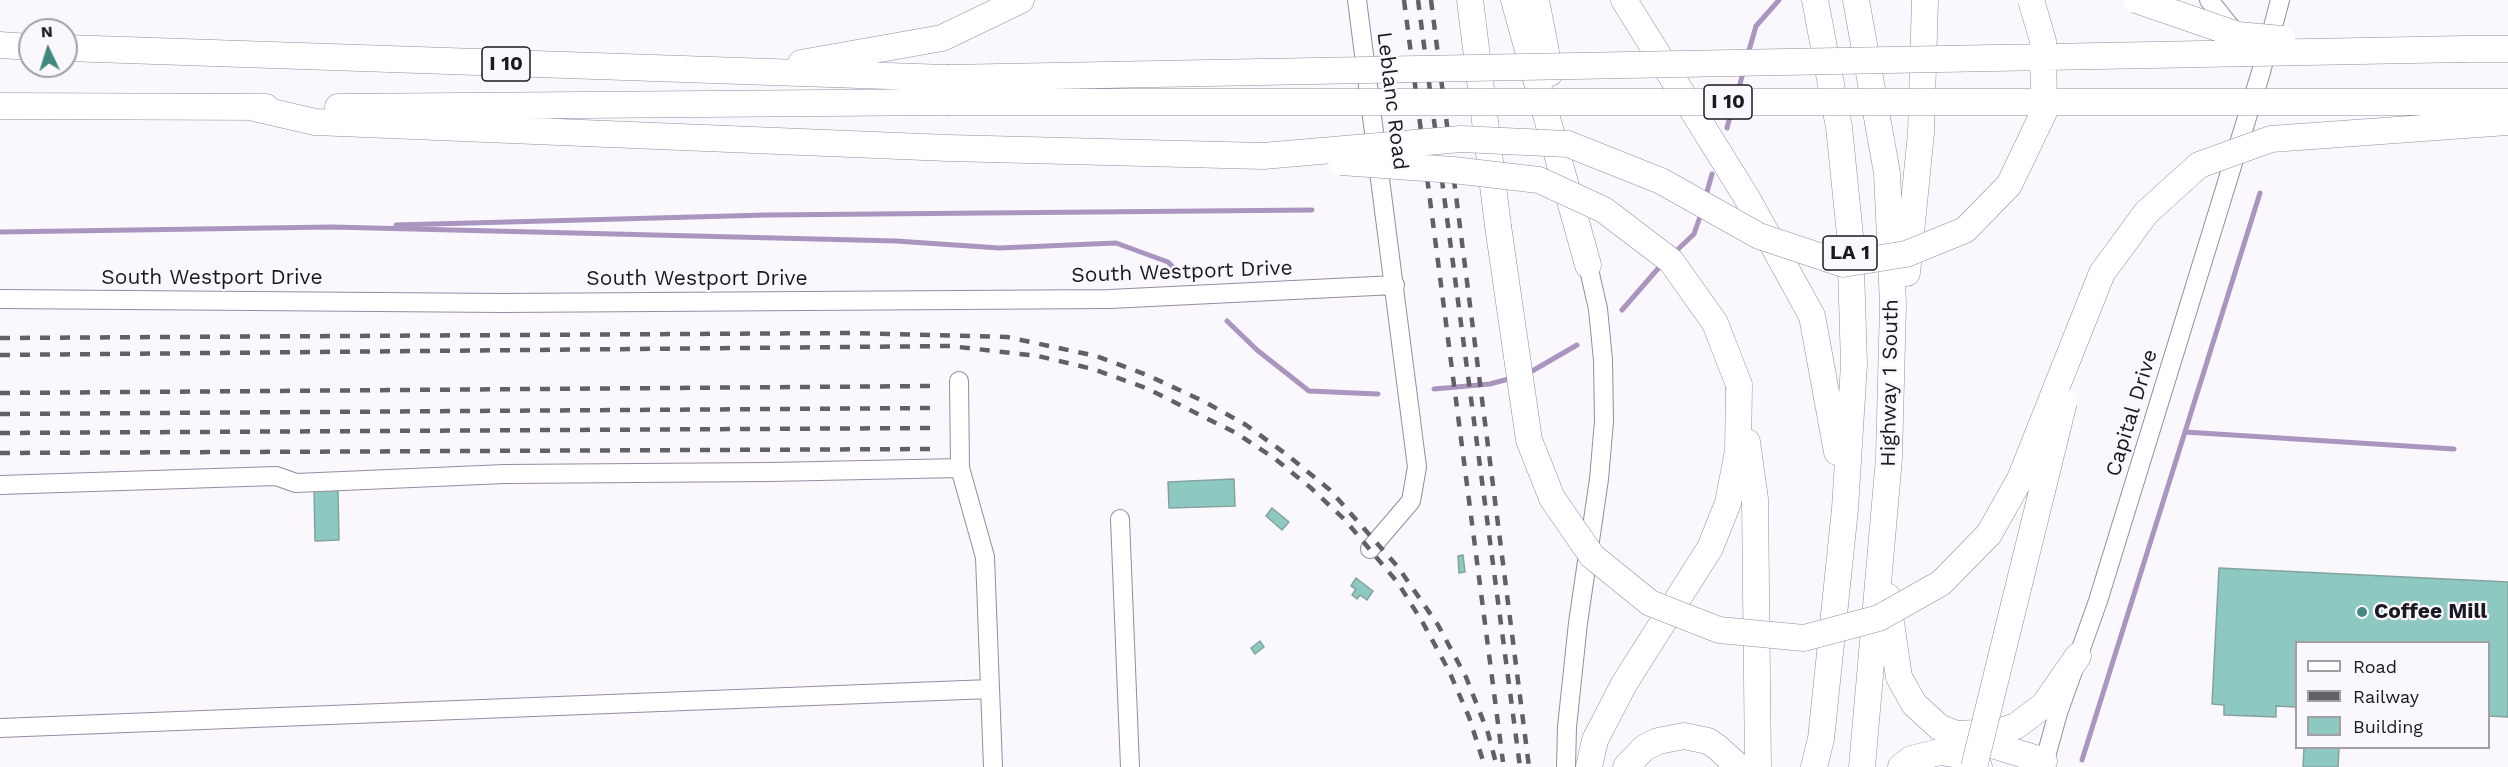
<!DOCTYPE html>
<style>
body{margin:0}
#map{position:relative;width:2508px;height:767px;overflow:hidden;background:#faf7fd;font-family:"Work Sans",sans-serif}
canvas{display:block}
.legend{position:absolute;left:2295px;top:641px;width:195px;height:108px;box-sizing:border-box;background:#faf7fd;border:2px solid #a19ea5;margin:0;padding:8px 10px;list-style:none;font-size:18px;color:#1c1821}
.legend li{display:flex;align-items:center;gap:12px;height:30px}
.legend b{width:30px;border:2px solid #a19ea5}
.north{position:absolute;left:18px;top:18px;width:60px;height:60px;box-sizing:border-box;background:#faf7fd;border:2px solid #a19ea5;border-radius:50%;rotate:356deg;font-size:16px;font-weight:700;line-height:24px;text-align:center;color:#1c1821}
.north::after{content:'';display:block;margin:auto;width:21px;height:27px;background:#42887f;clip-path:polygon(50% 0,100% 100%,50% 72%,0 100%)}
</style>
<div id="map">
<canvas width="2508" height="767"></canvas>
<ul class="legend">
<li><b style="height:8px;background:#fff"></b>Road</li>
<li><b style="height:8px;background:#635f67"></b>Railway</li>
<li><b style="height:16px;background:#8dc9c0"></b>Building</li>
</ul>
<div class="north">N</div>
</div>
<script>
const g = document.querySelector('canvas').getContext('2d');
g.lineJoin = 'round';
const toPath = rows => new Path2D(rows.map(r => 'M' + r).join(''));
function strokePath(path, color, width, dash) { g.strokeStyle = color; g.lineWidth = width; g.lineCap = dash ? 'butt' : 'round'; g.setLineDash(dash || []); g.stroke(path); }
function fill(path, color) { g.fillStyle = color; g.fill(path, 'evenodd'); }
function write(font, color, halo, rows, align = 'center') {
  g.font = font + ' "Work Sans",sans-serif'; g.lineWidth = 4.5; g.setLineDash([]); g.textBaseline = 'middle'; g.strokeStyle = halo; g.fillStyle = color; for (const [text, x, y, turn = 0] of rows) {
    g.save(); g.translate(x, y); g.rotate((+turn || 0) * Math.PI / 180); g.textAlign = isNaN(turn) ? turn : align; if (halo) g.strokeText(text, 0, 0); g.fillText(text, 0, 0); g.restore();
  }
}
const stream = toPath([
 [1748,54,1756,26,1779,0],
 [1737,95,1744,69],
 [1727,128,1732,109],
 [1705,199,1712,174],
 [396,225,767,215,1312,210],
 [0,232,332,227,896,241,999,248,1116,243,1168,262,1177,271],
 [1673,254,1694,234,1702,211],
 [1622,310,1662,264],
 [1227,321,1257,350,1309,391,1378,394],
 [1527,374,1577,345],
 [1434,389,1490,384,1512,378],
 [2185,432,2454,449],
 [2082,760,2260,193]
]);
const building = toPath([
 [1234,479,1235,506,1169,508,1168,482,1234,479],
 [314,489,338,489,339,540,315,541,314,489],
 [1272,508,1289,522,1282,530,1266,516,1272,508],
 [1463,555,1465,572,1459,573,1458,556,1463,555],
 [2219,568,2508,582,2508,717,2488,716,2488,642,2296,642,2296,707,2276,706,2276,717,2224,715,2224,705,2212,704,2219,568],
 [1356,578,1373,591,1367,600,1360,595,1357,599,1352,595,1356,589,1351,586,1356,578],
 [1260,641,1264,647,1255,654,1251,648,1260,641],
 [2304,748,2339,748,2338,767,2303,767,2304,748]
]);
const minor = toPath([
 [1357,0,1417,467,1411,501,1370,549],
 [2209,0,2237,35],
 [0,299,503,303,1110,299,1395,285],
 [959,381,960,468,985,557,993,767],
 [0,485,276,476,296,483,505,474,770,472,960,468],
 [1120,519,1130,767],
 [0,728,990,689],
 [1566,767,1567,727,1578,623,1599,479,1604,421,1603,360,1598,309,1588,265],
 [2043,767,2058,713,2098,601,2261,72,2280,0]
]);
const highway = toPath([
 [1470,0,1498,226],
 [1514,0,1588,265],
 [1536,0,1550,73],
 [1624,0,1747,198,1812,316,1837,452],
 [1856,0,1887,173,1893,304,1889,458,1862,767],
 [0,45,30,47],
 [66,48,947,78],
 [2465,49,2508,49],
 [801,63,942,38,1021,0],
 [0,106,266,107],
 [250,107,315,122,948,148,1263,156],
 [338,107,947,102],
 [1907,273,1921,133,1925,0],
 [1747,442,1755,499,1758,767],
 [1887,596,1899,677,1914,704,1939,727,1956,734,1998,732,2016,726,2044,705,2078,656],
 [1973,739,2044,761],
 [1589,767,1595,740,1624,684,1710,548,1728,503,1738,451,1739,385],
 [1626,767,1644,748,1658,741,1684,736,1708,741,1717,747,1739,767],
 [1814,767,1821,739,1845,509,1854,364,1850,235,1839,127,1815,0],
 [1901,767,1911,759,1940,752,1961,755,1979,767]
]);
const rail = toPath([
 [1404,0,1503,762],
 [1418,0,1520,767],
 [1431,0,1529,767],
 [0,338,854,333,1007,337,1096,356,1147,375,1205,402,1246,425,1286,454,1330,490,1398,567,1438,625,1466,677,1488,733,1497,767],
 [0,355,950,346,1038,356,1093,369,1146,388,1236,433,1274,458,1311,488,1345,520,1398,583,1423,623,1449,671,1469,717,1485,767],
 [0,393,936,386],
 [0,414,935,408],
 [0,433,936,428],
 [0,453,937,449]
]);
const highwayBridge = toPath([
 [2136,0,2238,35,2282,39],
 [947,78,2465,49],
 [947,102,2508,102],
 [1263,156,1461,139,1568,144,1661,181,1759,236,1843,264,1906,254,1965,230,2009,185,2044,112,2043,41,2031,0],
 [1341,162,1453,170,1539,180,1604,210,1671,261,1715,323,1739,385],
 [1498,226,1529,440,1552,498,1592,556,1650,603,1719,630,1804,638,1879,618,1941,583,1989,534,2020,479,2102,273,2146,213,2199,165,2271,139,2508,122],
 [1974,767,2064,402]
]);
const markers = [
 [2362,612,6,"#42887f"]
];
const shields = [
 [506,64,48],
 [1728,102,48],
 [1850,253,54]
];
const shieldNames = [
 ["I 10",506,64],
 ["I 10",1728,102],
 ["LA 1",1850,253]
];
const streetNames = [
 ["Leblanc Road",1392,101,83],
 ["South Westport Drive",1182,272,-2],
 ["South Westport Drive",212,278],
 ["South Westport Drive",697,279],
 ["Highway 1 South",1890,383,-89],
 ["Capital Drive",2132,413,-73]
];
const poiNames = [
 ["Coffee Mill",2374,612]
];
strokePath(stream, '#aa95be', 5);
fill(building, '#8dc9c0');
strokePath(building, '#83a39e', 1.5);
strokePath(minor, '#978ba3', 20);
strokePath(highway, '#978ba3', 27);
strokePath(minor, '#fff', 18);
strokePath(highway, '#fff', 26);
strokePath(rail, '#635f67', 4.5, [10, 10]);
strokePath(highwayBridge, '#978ba3', 27, []);
strokePath(highwayBridge, '#fff', 26);
for (const [x, y, r, color] of markers) { const dot = new Path2D(); dot.arc(x, y, r, 0, 2 * Math.PI); g.fillStyle = color; g.fill(dot); strokePath(dot, '#faf7fd', 2); }
for (const [x, y, w] of shields) { const box = new Path2D(); box.roundRect(x - w / 2, y - 17, w, 34, 4.5); g.fillStyle = '#faf7fd'; g.fill(box); strokePath(box, '#1c1821', 1.5); }
write('bold 20px', '#1c1821', null, shieldNames);
write('21px', '#1c1821', '#faf7fd', streetNames);
write('bold 21px', '#1c1821', '#faf7fd', poiNames, 'left');
</script>
